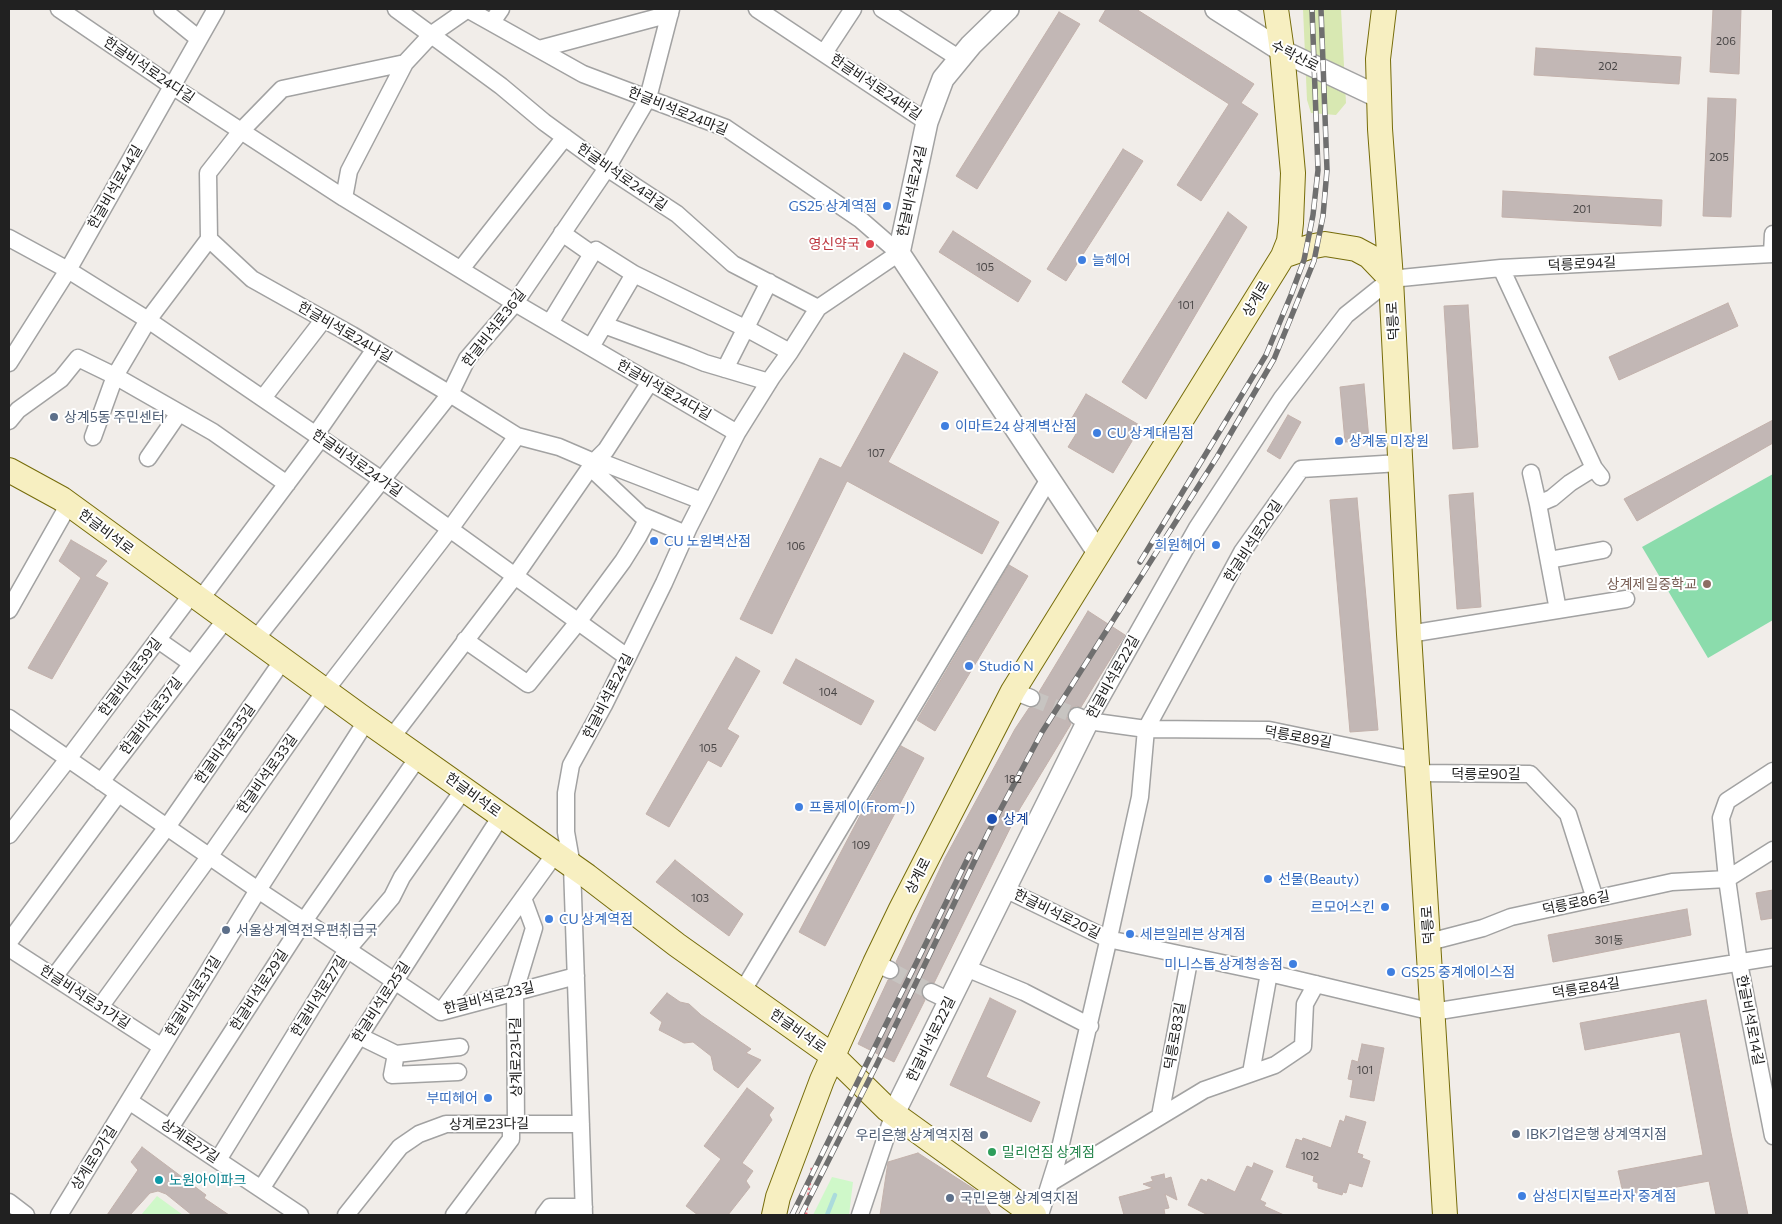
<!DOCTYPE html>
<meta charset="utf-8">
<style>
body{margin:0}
#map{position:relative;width:1782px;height:1224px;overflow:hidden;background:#f1ede9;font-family:Commissioner,sans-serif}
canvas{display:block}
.frame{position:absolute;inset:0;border:10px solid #212121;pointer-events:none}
</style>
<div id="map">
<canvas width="1782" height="1224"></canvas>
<div class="frame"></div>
</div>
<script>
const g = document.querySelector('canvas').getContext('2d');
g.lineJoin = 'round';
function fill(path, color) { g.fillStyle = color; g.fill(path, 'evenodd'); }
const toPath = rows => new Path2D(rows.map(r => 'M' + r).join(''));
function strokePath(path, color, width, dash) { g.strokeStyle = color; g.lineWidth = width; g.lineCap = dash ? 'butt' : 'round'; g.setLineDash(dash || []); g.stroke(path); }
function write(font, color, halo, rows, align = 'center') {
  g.font = font + ' Commissioner,"Noto Sans KR",sans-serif'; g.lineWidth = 4; g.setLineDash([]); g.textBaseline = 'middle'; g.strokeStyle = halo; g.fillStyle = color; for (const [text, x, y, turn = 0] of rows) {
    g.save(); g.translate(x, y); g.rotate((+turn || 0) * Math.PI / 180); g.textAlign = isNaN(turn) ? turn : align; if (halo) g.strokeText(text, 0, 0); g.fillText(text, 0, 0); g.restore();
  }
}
const grass = toPath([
 [1303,9,1341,9,1346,103,1336,115,1311,113,1307,100]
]);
const park = toPath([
 [832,1177,853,1182,849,1215,813,1215],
 [157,1196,183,1215,141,1215]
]);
const pitch = toPath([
 [1773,474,1773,620,1708,658,1642,547]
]);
const stream = toPath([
 [827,1215,835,1195]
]);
const building = toPath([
 [1106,9,1136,9,1254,84,1241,103,1258,114,1201,201,1177,185,1229,104,1099,21,1106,9],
 [1713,9,1741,9,1739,74,1710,72,1713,9],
 [1059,12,1080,24,977,189,956,176,1059,12],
 [1536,48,1681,57,1679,84,1534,75,1536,48],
 [1708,98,1736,99,1731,217,1703,216,1708,98],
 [1123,149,1143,161,1066,281,1047,269,1123,149],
 [1503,191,1662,200,1661,226,1502,217,1503,191],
 [1228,212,1247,227,1146,399,1122,382,1228,212],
 [953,231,1031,281,1018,302,939,252,953,231],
 [1728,303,1738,326,1619,380,1609,357,1728,303],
 [1468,305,1478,447,1453,449,1444,306,1468,305],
 [904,353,938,372,888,462,999,522,982,554,847,481,772,634,740,619,820,458,841,468,904,353],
 [1364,384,1369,440,1345,442,1340,387,1364,384],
 [1086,394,1141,426,1113,473,1068,447,1076,434,1066,428,1086,394],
 [1288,415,1301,422,1280,459,1267,451,1288,415],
 [1773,420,1773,443,1637,521,1624,499,1773,420],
 [1473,493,1481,607,1457,609,1449,495,1473,493],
 [1357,498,1378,730,1350,732,1330,500,1357,498],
 [71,540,107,561,95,576,108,583,52,679,28,668,81,578,59,561,71,540],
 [1009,565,1028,576,935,731,917,720,1009,565],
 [1088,611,1125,635,1081,707,1076,706,1068,711,1067,717,1071,724,1019,810,934,983,926,984,922,987,921,993,925,1000,894,1062,858,1044,888,980,895,978,899,975,900,969,896,962,945,858,1015,729,1029,708,1037,706,1040,702,1041,697,1039,692,1088,611],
 [736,657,760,671,727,729,739,736,721,767,708,760,669,827,646,814,736,657],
 [796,659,874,701,861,725,783,683,796,659],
 [901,746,924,758,825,946,799,932,863,810,901,746],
 [675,860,743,914,729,936,656,882,675,860],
 [1773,890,1773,918,1761,920,1756,893,1773,890],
 [1687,909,1691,935,1553,962,1548,935,1687,909],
 [667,993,680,1002,689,1004,701,1015,751,1049,746,1053,761,1060,738,1088,714,1070,711,1056,693,1042,684,1043,659,1030,662,1022,650,1013,667,993],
 [990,998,1016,1011,986,1077,1040,1102,1031,1122,950,1085,990,998],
 [1706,1000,1731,1133,1748,1215,1716,1215,1709,1181,1624,1197,1618,1171,1703,1155,1680,1032,1585,1050,1580,1023,1706,1000],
 [1362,1044,1384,1048,1374,1101,1350,1097,1353,1080,1348,1079,1352,1060,1358,1062,1362,1044],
 [747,1088,774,1108,769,1115,772,1120,742,1163,753,1171,746,1181,750,1187,728,1215,698,1215,686,1206,721,1159,704,1146,747,1088],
 [1346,1116,1366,1122,1357,1153,1363,1155,1362,1158,1370,1161,1362,1187,1349,1183,1346,1193,1343,1192,1342,1195,1318,1188,1318,1183,1313,1181,1314,1176,1286,1167,1296,1139,1302,1141,1303,1138,1331,1148,1340,1120,1344,1122,1346,1116],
 [142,1147,206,1195,204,1198,229,1215,192,1215,166,1194,158,1191,150,1193,130,1215,107,1215,138,1170,131,1162,142,1147],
 [918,1153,977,1191,991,1215,880,1215,888,1162,918,1153],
 [1254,1163,1273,1171,1260,1200,1266,1203,1264,1206,1284,1215,1208,1215,1188,1205,1201,1179,1207,1182,1208,1179,1235,1192,1247,1166,1252,1168,1254,1163],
 [1164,1174,1165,1179,1171,1177,1177,1200,1165,1194,1169,1208,1164,1209,1165,1215,1124,1215,1119,1197,1153,1188,1143,1184,1153,1181,1151,1177,1164,1174]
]);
const minorTunnel = toPath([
 [1031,698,1077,716],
 [890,970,931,992]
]);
const path = toPath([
 [806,1215,812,1166]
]);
const minor = toPath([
 [59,9,172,86,344,198,515,303,737,433],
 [162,9,199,39],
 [396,9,501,86,544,122,607,168,677,214,733,264,818,308],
 [467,9,583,74,726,128,861,220,899,253,818,308,790,352,772,377,737,433,689,527,664,583,604,705,571,765,566,793,566,832,572,866,584,1215],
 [468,9,432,34,405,63,282,89,241,131,208,173,209,239,252,279,352,335,450,394,517,436,559,447,594,462],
 [757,9,927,122],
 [882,9,960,59],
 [492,22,501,9],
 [539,49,670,14],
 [824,53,853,9],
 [344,198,349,171,405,63],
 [562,233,592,254],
 [9,238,68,270,148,320,382,480,627,657],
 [1772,254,1773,234],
 [1501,268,1594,468,1601,477],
 [461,269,565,137],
 [550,323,592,254,596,250,634,274,753,332,790,352],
 [604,325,688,356,705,363,769,382],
 [591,347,634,274],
 [9,363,68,270,216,9],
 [725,369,769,282],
 [263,398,324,319],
 [9,421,18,410,61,379,78,358,115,376,213,432,287,484],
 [316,434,375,349],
 [93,437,115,376,148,320,209,239],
 [148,458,179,413],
 [596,460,702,501],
 [590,467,641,515,686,534],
 [1531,473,1538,504,1558,610],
 [1538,504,1552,498,1570,483,1594,468],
 [1549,560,1603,550],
 [200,600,321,438],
 [9,610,69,504],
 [1409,634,1626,599],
 [158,640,191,663],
 [255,640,450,394,467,359,515,303,607,168,648,98,671,9],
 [465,640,528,684,578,622,623,561,638,537,648,518],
 [1013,691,1031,698],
 [1077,716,1088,721,1146,729,1269,730,1418,761],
 [9,718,258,890,441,1012,576,976],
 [1088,721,1197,528,1282,398,1346,315,1391,279,1501,268,1773,254],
 [392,737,515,576,594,462,606,450,650,382],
 [1773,771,1727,801,1721,818,1727,879,1739,963,1773,1136],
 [1417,773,1530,774,1568,814,1595,899],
 [101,782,226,619],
 [9,835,68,759,192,594],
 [1005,889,1108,939,1269,973,1433,1012,1773,957],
 [9,942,118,794],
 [1429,942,1483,928,1511,917,1672,882,1727,879,1773,850],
 [9,948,162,1047],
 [875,963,890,970],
 [966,968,1024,992,1090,1026],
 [54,977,167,827,283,660],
 [742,992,1049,479],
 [931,992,950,1001],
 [100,1007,209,857,325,691,450,529,517,436],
 [441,1012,555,854],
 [359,1036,396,1054,460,1047],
 [396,1054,392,1075,458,1072],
 [1251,1073,1269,973],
 [129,1101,300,1215],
 [1160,1116,1190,956],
 [516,1124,515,991,534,928,523,898],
 [170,1128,304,921,419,756],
 [218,1160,347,950,392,897,402,877,464,789],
 [1050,1183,1204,1090,1275,1065,1303,1046,1305,1004,1316,984],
 [261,1189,501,816],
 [9,1202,26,1215],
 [59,1215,258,890,367,720],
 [346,1215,400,1147,419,1134,446,1124,581,1124],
 [454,1215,511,1139,511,1124],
 [544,1215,550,1207,584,1207],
 [860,1215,894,1113],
 [1040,1215,1057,1161,1110,933,1140,797,1146,729,1242,552,1301,469,1400,463]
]);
const tertiary = toPath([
 [1008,9,971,45,943,79,927,122,899,253,1099,554],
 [1216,9,1282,51,1379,97],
 [894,1113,1088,721]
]);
const secondary = toPath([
 [1384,9,1378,59,1380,129,1391,279,1409,634,1445,1215],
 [1283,256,1309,247,1325,244,1356,249,1369,256,1391,279],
 [9,470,62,499,360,716,587,876,677,945,833,1056,887,1109,1034,1215],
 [774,1215,778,1197,822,1080,875,963,901,909,1013,691,1283,256,1289,241,1291,223,1293,173,1282,51,1276,9]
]);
const rail = toPath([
 [1140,562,1266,355,1291,295,1304,260,1313,215,1318,170,1312,9],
 [792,1215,970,854],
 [801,1215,877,1064,988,833,1042,732,1217,457,1274,359,1314,261,1323,216,1327,170,1321,9]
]);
const markers = [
 [887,206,5,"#3f7fe0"],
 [870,244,5,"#e0444e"],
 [1082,260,5,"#3f7fe0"],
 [54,417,5,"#5c6f8a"],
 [945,426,5,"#3f7fe0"],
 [1097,433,5,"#3f7fe0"],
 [1339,441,5,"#3f7fe0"],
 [654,541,5,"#3f7fe0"],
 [1216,545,5,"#3f7fe0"],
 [1707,584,5,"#8d6e63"],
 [969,666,5,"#3f7fe0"],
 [799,807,5,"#3f7fe0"],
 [992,819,6,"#1a4fb4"],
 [1268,879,5,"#3f7fe0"],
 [1385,907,5,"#3f7fe0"],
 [549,919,5,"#3f7fe0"],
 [226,930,5,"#5c6f8a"],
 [1130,934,5,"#3f7fe0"],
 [1293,964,5,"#3f7fe0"],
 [1391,972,5,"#3f7fe0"],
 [488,1098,5,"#3f7fe0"],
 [1516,1134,5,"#5c6f8a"],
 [984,1135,5,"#5c6f8a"],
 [992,1152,5,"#2e9e5b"],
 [159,1180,5,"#0f9aa8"],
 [1522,1196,5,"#3f7fe0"],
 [950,1198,5,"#5c6f8a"]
];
const numberNames = [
 ["206",1726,41],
 ["202",1608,66],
 ["205",1719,157],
 ["201",1582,209],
 ["105",985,267],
 ["101",1186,305],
 ["107",876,453],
 ["106",796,546],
 ["104",828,692],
 ["105",708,748],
 ["182",1013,779],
 ["109",861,845],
 ["103",700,898],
 ["301동",1609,940],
 ["101",1365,1070],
 ["102",1310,1156]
];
const streetNames = [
 ["수락산로",1295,56,27],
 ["한글비석로24다길",149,70,34],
 ["한글비석로24바길",876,87,34],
 ["한글비석로24마길",678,111,22],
 ["한글비석로24라길",622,177,35],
 ["한글비석로44길",115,187,-60],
 ["한글비석로24길",912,191,-78],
 ["덕릉로94길",1582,264,-3],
 ["상계로",1256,299,-59],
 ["덕릉로",1393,321,-93],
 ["한글비석로36길",494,328,-52],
 ["한글비석로24나길",345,332,30],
 ["한글비석로24다길",664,390,30],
 ["한글비석로24가길",357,463,35],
 ["한글비석로",106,532,37],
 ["한글비석로20길",1253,541,-57],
 ["한글비석로39길",130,677,-53],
 ["한글비석로22길",1113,677,-61],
 ["한글비석로24길",608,696,-63],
 ["한글비석로37길",151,716,-53],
 ["덕릉로89길",1298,737,10],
 ["한글비석로35길",225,744,-55],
 ["한글비석로33길",267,774,-55],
 ["덕릉로90길",1486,774],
 ["한글비석로",473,795,36],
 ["상계로",918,876,-63],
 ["덕릉로86길",1576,903,-12],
 ["한글비석로20길",1057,914,26],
 ["덕릉로",1428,925,-94],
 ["덕릉로84길",1586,988,-9],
 ["한글비석로29길",259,990,-57],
 ["한글비석로31길",193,996,-58],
 ["한글비석로27길",319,996,-58],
 ["한글비석로31가길",85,997,33],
 ["한글비석로23길",489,998,-14],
 ["한글비석로25길",381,1002,-57],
 ["한글비석로14길",1750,1020,79],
 ["한글비석로",798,1031,35],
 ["덕릉로83길",1175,1036,-80],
 ["한글비석로22길",931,1039,-64],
 ["상계로23나길",516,1057,-91],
 ["상계로23다길",489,1124,-1],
 ["상계로27길",190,1141,34],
 ["상계로9가길",94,1158,-58]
];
const shopNames = [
 ["GS25 상계역점",877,206,"right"],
 ["늘헤어",1092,260],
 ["이마트24 상계벽산점",955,426],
 ["CU 상계대림점",1107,433],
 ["상계동 미장원",1349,441],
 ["CU 노원벽산점",664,541],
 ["희원헤어",1206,545,"right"],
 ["Studio N",979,666],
 ["프롬제이(From-J)",809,807],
 ["선물(Beauty)",1278,879],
 ["르모어스킨",1375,907,"right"],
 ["CU 상계역점",559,919],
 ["세븐일레븐 상계점",1140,934],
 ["미니스톱 상계청송점",1283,964,"right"],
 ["GS25 중계에이스점",1401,972],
 ["부띠헤어",478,1098,"right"],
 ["삼성디지털프라자 중계점",1532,1196]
];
const healthNames = [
 ["영신약국",860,244]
];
const serviceNames = [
 ["상계5동 주민센터",64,417],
 ["서울상계역전우편취급국",236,930],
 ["IBK기업은행 상계역지점",1526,1134],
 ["우리은행 상계역지점",974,1135,"right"],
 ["국민은행 상계역지점",960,1198]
];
const educationNames = [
 ["상계제일중학교",1697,584]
];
const transitNames = [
 ["상계",1003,819]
];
const leisureNames = [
 ["밀리언짐 상계점",1002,1152]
];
const cultureNames = [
 ["노원아이파크",169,1180]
];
fill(grass, '#d8e8b2');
fill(park, '#cff8c9');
fill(pitch, '#8bdcac');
strokePath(stream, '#abdbdc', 4.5);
fill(building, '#c2b7b5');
strokePath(building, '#c2b1ab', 1);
strokePath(minorTunnel, '#c7c4c1', 16, [16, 8]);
strokePath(minor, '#a2a2a2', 19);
strokePath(tertiary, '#a2a2a2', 24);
strokePath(secondary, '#766c0a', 26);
strokePath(path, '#f47784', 2.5, [2.5, 2.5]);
strokePath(minor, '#fff', 16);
strokePath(tertiary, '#fff', 21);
strokePath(secondary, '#f7efc1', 24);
strokePath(rail, '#6f6f6f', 5.5);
strokePath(rail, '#fff', 4, [11]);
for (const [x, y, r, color] of markers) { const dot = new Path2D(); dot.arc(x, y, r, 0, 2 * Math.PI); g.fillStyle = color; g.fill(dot); strokePath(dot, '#fff', 2); }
write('11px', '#494646', null, numberNames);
write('14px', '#212121', '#fff', streetNames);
write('14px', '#366cbe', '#fff', shopNames, 'left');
write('14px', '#be3a42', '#fff', healthNames, 'right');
write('14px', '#4e5e75', '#fff', serviceNames, 'left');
write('14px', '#785e54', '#fff', educationNames, 'right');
write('14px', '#164399', '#fff', transitNames, 'left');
write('14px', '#27864d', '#fff', leisureNames, 'left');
write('14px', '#0d838f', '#fff', cultureNames, 'left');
</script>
